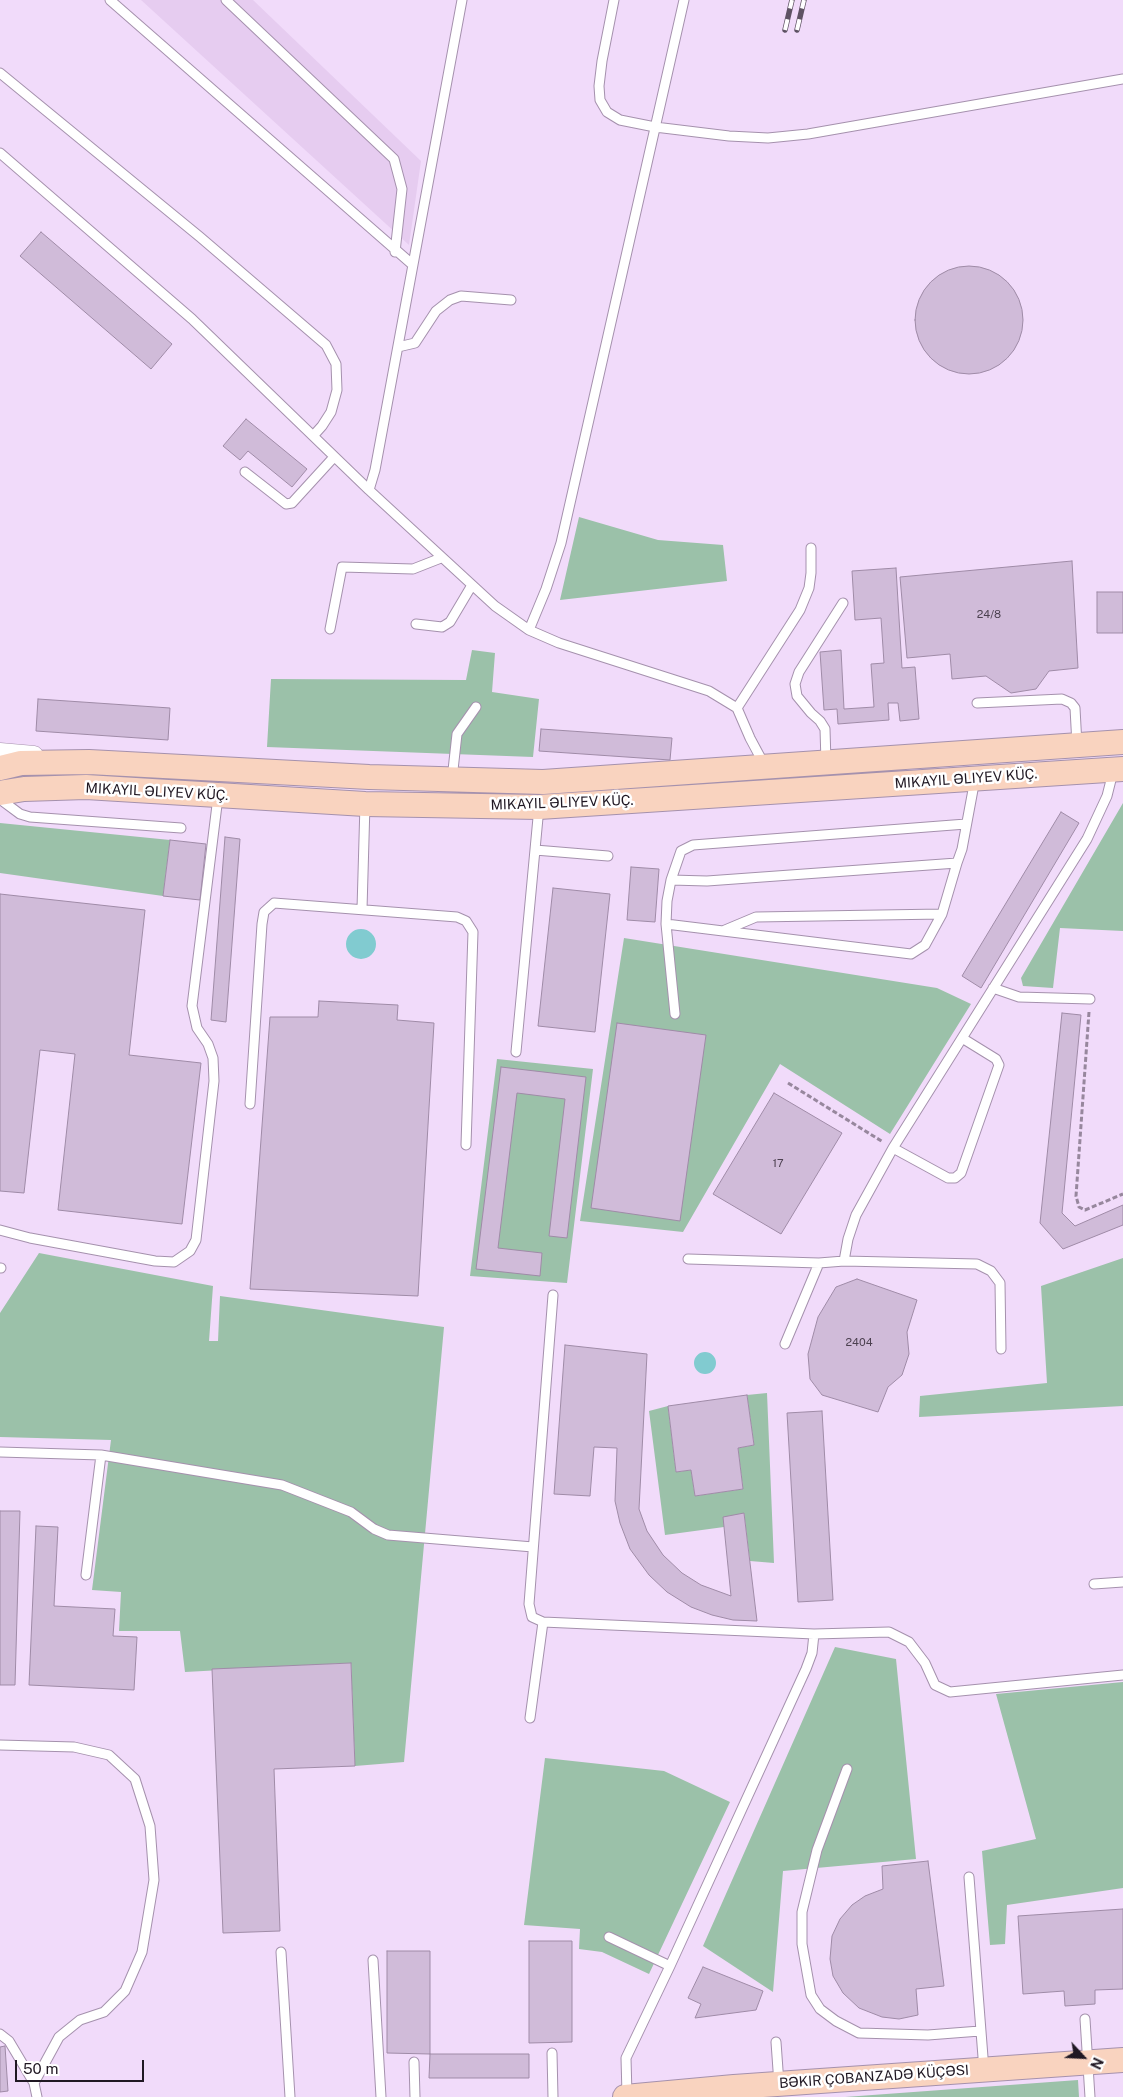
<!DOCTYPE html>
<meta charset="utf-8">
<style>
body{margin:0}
#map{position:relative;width:1123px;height:2097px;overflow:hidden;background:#f1dbfa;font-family:"Public Sans",sans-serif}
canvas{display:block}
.north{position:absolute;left:1058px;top:2032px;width:50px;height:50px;-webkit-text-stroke:4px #fff;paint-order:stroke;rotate:115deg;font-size:14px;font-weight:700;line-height:20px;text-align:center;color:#201823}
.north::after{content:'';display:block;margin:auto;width:18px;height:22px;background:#201823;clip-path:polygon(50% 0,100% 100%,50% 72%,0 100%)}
.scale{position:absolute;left:15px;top:2060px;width:129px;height:22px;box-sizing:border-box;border:2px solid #201823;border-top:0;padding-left:6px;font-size:15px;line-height:18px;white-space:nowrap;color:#201823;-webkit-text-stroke:4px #fff;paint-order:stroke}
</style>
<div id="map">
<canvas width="1123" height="2097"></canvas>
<div class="north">N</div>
<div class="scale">50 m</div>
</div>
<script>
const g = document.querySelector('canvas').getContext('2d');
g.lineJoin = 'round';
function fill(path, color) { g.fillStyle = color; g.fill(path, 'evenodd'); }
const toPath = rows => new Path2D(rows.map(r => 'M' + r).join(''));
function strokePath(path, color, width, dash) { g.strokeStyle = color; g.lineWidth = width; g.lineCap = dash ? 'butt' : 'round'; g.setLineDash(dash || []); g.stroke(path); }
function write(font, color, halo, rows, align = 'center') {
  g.font = font + ' "Public Sans",sans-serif'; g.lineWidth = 5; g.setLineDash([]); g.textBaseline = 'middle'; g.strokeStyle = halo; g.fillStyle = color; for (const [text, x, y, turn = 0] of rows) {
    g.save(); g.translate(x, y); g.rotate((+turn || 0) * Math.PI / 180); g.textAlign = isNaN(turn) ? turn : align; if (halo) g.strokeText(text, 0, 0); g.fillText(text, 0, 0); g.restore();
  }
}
const built = toPath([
 [141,0,253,0,421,161,409,245]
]);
const green = toPath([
 [579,517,658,540,723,545,727,581,560,600],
 [472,650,495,653,492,692,539,699,533,757,267,747,271,679,466,680],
 [1123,803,1123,931,1060,928,1053,988,1023,986,1021,978],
 [0,823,170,840,163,896,0,873],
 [624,938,937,988,971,1004,890,1134,780,1064,683,1232,580,1221],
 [497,1059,593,1069,567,1283,470,1276],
 [39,1253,213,1286,209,1341,218,1341,220,1296,444,1327,404,1762,355,1766,351,1663,185,1672,180,1631,119,1631,121,1592,92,1590,111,1440,0,1437,0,1313],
 [1123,1258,1123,1406,919,1417,920,1396,1047,1383,1041,1286],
 [767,1393,774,1563,750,1561,744,1513,724,1527,665,1535,649,1411,668,1406,676,1472,691,1470,695,1496,743,1489,738,1448,754,1445,747,1395],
 [835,1647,896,1659,916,1859,783,1871,773,1992,703,1946],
 [1123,1682,1123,1888,1007,1905,1005,1944,990,1945,982,1851,1036,1839,996,1694],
 [545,1758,664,1771,730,1802,649,1974,602,1952,579,1949,580,1929,524,1925],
 [1078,2080,1079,2097,845,2097]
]);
const water = toPath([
 '346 944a15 15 0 1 1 30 0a15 15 0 1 1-30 0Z',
 '694 1363a11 11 0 1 1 22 0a11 11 0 1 1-22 0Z'
]);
const building = toPath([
 [41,232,172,344,151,369,20,256,41,232],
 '915 320a54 54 0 1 1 108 0a54 54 0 1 1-108 0Z',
 [246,419,307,469,292,487,248,451,240,460,223,446,246,419],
 [1072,561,1078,668,1049,671,1036,689,1011,693,986,676,952,679,950,654,907,658,900,577,1072,561],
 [896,568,902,668,915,667,919,719,900,721,898,703,888,703,889,720,838,724,837,709,824,710,820,652,841,650,844,709,874,707,871,664,884,663,881,618,855,620,852,571,896,568],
 [1097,592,1123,592,1123,633,1097,633,1097,592],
 [38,699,170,708,168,740,36,731,38,699],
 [541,729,672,738,670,760,539,751,541,729],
 [1061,812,1079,823,981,988,962,976,1061,812],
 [225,837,240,839,226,1022,211,1020,225,837],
 [170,840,206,844,200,900,163,896,170,840],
 [631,867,659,869,655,922,627,920,631,867],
 [553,888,610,894,595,1032,538,1026,553,888],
 [0,894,145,910,129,1055,201,1063,182,1224,58,1210,75,1054,40,1050,24,1193,0,1191,0,894],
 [319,1001,398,1005,397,1020,434,1023,418,1296,250,1289,270,1017,318,1017,319,1001],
 [1062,1013,1081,1015,1062,1213,1075,1226,1123,1205,1123,1225,1063,1249,1040,1223,1062,1013],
 [617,1023,706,1035,680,1221,591,1208,617,1023],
 [501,1067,586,1077,567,1238,549,1236,565,1099,517,1093,498,1248,542,1253,540,1276,476,1269,501,1067],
 [774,1093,842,1133,781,1234,713,1194,774,1093],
 [857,1279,917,1300,907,1332,909,1354,902,1375,888,1387,878,1412,822,1395,810,1379,808,1354,818,1317,836,1287,857,1279],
 [565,1345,647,1354,639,1509,647,1531,663,1555,682,1573,701,1585,731,1596,723,1517,744,1513,757,1621,733,1620,712,1615,691,1607,667,1592,649,1575,630,1549,620,1523,615,1501,617,1448,594,1447,590,1496,554,1494,565,1345],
 [747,1395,754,1445,738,1448,743,1489,695,1496,691,1470,676,1472,668,1406,747,1395],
 [822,1411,833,1600,798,1602,787,1413,822,1411],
 [0,1511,20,1511,15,1685,0,1685,0,1511],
 [36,1526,58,1527,54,1606,115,1609,113,1636,137,1637,134,1690,29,1685,36,1526],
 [351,1663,355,1766,274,1769,280,1931,223,1933,212,1669,351,1663],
 [928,1861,944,1986,916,1989,918,2015,899,2019,882,2017,859,2008,843,1993,833,1976,830,1959,832,1936,840,1919,852,1905,865,1896,883,1889,882,1866,928,1861],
 [1123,1909,1123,1989,1095,1990,1095,2004,1065,2006,1064,1991,1023,1994,1018,1916,1123,1909],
 [529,1941,572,1941,572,2042,529,2043,529,1941],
 [387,1951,430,1951,430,2054,387,2053,387,1951],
 [703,1967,763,1991,756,2010,695,2018,701,2004,688,1998,703,1967],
 [5,2046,8,2091,0,2092,0,2047,5,2046],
 [430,2054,529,2054,529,2078,429,2078,430,2054]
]);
const path = toPath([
 [1089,1012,1076,1196,1079,1207,1085,1210,1123,1194],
 [788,1083,883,1142]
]);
const lane = toPath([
 [110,0,413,265],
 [226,0,394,159,402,189,395,252],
 [614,0,602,61,599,86,600,100,607,112,620,120,655,127,729,136,768,138,808,134,1123,79],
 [0,73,200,237,326,345,336,364,337,390,331,412,322,426,313,436],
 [0,153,192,319,369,490,495,606,529,630,559,643,709,691,737,708,750,738,765,766],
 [398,347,415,343,436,311,450,300,461,296,511,300],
 [245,472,286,504,292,503,334,457],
 [369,490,375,470,462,0],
 [416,624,442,627,450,622,472,585],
 [330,629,342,567,413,569,441,558],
 [529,630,546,589,561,543,684,0],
 [977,703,1062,699,1071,703,1075,708,1077,745],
 [737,708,800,610,809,588,811,573,811,548],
 [826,762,825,729,820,721,811,713,797,696,795,684,799,672,843,603],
 [452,779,457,734,476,707],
 [0,799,20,814,30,817,181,828],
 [535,850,608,856],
 [671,880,681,851,693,845,966,824],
 [362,909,365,804],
 [666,924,911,954,925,945,942,914,957,863],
 [725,930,756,917,942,914],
 [993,988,1019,997,1090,999],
 [675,1014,666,924,667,901,671,880,707,881,957,863,962,849,975,779],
 [516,1052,539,807],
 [250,1104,262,924,264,912,274,903,457,917,466,921,473,932,466,1145],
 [893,1148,948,1178,955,1178,961,1173,999,1065,996,1059,962,1038],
 [0,1230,30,1238,155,1261,174,1262,190,1251,196,1240,214,1081,213,1058,208,1044,197,1028,192,1006,218,797],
 [688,1259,819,1263],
 [844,1261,848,1239,856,1215,893,1148,1087,839,1107,796,1113,772],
 [0,1268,1,1268],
 [553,1295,529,1604,532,1617,543,1622,814,1634,889,1632,909,1642,925,1663,935,1685,950,1692,1123,1675],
 [785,1344,819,1263,844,1261,977,1264,991,1271,1000,1283,1001,1349],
 [0,1452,101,1455,282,1485,351,1512,374,1529,388,1535,533,1547],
 [86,1575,101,1455],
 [1094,1584,1123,1582],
 [530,1718,543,1622],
 [0,1745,74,1747,109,1755,135,1779,150,1826,154,1880,142,1952,125,1991,104,2012,80,2020,59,2037,34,2083],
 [847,1769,817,1850,802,1912,802,1944,811,1995,820,2009,836,2021,859,2033,928,2035,980,2031],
 [969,1877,984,2070],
 [609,1937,670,1966],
 [281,1952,290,2097],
 [373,1960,381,2097],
 [1085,2019,1090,2097],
 [0,2034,9,2041,34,2083,37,2097],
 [776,2042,779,2084],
 [552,2053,553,2097],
 [414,2062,415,2097],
 [627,2095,626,2058,670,1966,806,1669,812,1653,814,1634]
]);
const street = toPath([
 [0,752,34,755]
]);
const secondary = toPath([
 [0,768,21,763,89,762,369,777,543,782,1123,742],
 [0,793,24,789,86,787,365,804,539,807,1123,769],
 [625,2097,734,2087,1123,2060]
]);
const rail = toPath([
 [785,30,792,0],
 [797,30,804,0]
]);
const numberNames = [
 ["24/8",989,615],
 ["17",778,1164],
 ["2404",859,1343]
];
const streetNames = [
 ["MIKAYIL ƏLIYEV KÜÇ.",966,779,-4],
 ["MIKAYIL ƏLIYEV KÜÇ.",157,792,3],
 ["MIKAYIL ƏLIYEV KÜÇ.",562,803,-2],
 ["BƏKIR ÇOBANZADƏ KÜÇƏSI",874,2077,-4]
];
fill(built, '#e6ccf0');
fill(green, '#9bc1a9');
fill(water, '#81cbd0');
fill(building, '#d0bbd9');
strokePath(building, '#9f8ba7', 1);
strokePath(lane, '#a591ad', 11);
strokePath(street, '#a591ad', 19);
strokePath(secondary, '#a591ad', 26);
strokePath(path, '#97879d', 3, [5, 2.5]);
strokePath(lane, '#fff', 9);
strokePath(street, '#fff', 18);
strokePath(secondary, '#f9d3bf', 24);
strokePath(rail, '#5e5263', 5.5);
strokePath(rail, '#fff', 4, [11]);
write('11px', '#4c4150', null, numberNames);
write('14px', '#201823', '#fff', streetNames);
</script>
